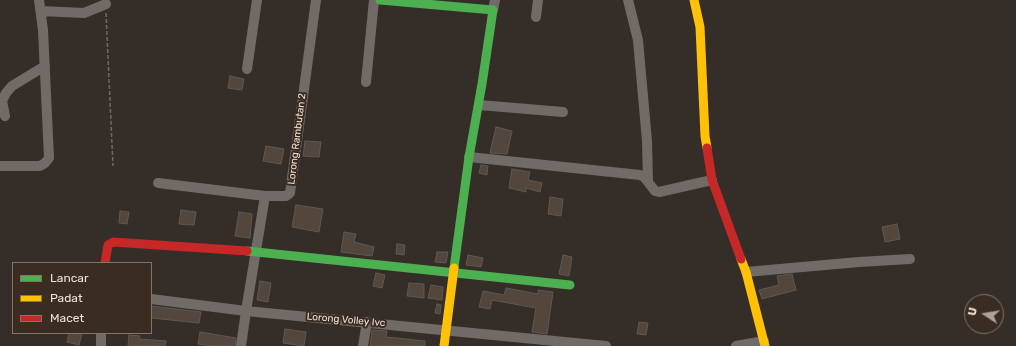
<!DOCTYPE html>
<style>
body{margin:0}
#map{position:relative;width:1016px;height:346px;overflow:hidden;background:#352d27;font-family:Rubik,sans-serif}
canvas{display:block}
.legend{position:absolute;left:12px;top:262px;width:140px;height:72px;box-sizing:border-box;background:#3b2c21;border:1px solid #81746b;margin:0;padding:5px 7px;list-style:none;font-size:12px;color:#ebe1da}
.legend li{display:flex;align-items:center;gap:8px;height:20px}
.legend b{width:20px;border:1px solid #81746b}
.north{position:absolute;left:964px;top:294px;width:40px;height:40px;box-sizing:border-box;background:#3b2c21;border:1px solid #81746b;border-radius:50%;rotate:282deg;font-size:11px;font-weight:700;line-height:16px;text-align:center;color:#ebe1da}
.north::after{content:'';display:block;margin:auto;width:14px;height:18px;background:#aba29b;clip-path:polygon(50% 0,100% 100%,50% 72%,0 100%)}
</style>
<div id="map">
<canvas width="1016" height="346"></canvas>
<ul class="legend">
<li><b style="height:5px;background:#4caf50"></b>Lancar</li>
<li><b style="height:5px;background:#ffc107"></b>Padat</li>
<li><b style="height:5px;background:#c62828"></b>Macet</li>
</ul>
<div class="north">U</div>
</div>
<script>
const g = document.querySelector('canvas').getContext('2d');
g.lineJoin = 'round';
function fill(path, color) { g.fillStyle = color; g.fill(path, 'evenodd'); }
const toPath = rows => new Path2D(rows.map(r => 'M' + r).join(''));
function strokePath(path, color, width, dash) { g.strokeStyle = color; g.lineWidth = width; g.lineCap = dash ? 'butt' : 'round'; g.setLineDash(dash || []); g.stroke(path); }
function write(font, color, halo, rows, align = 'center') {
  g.font = font + ' Rubik,sans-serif'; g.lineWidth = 4; g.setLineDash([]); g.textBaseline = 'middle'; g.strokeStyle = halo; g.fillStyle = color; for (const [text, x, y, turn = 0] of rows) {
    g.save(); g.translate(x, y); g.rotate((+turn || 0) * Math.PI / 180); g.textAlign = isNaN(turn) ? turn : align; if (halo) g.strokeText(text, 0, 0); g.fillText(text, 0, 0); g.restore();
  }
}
const building = toPath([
 [230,76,244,79,242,90,228,88,230,76],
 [496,127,512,131,507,154,490,153,496,127],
 [305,141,321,142,319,157,303,156,305,141],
 [266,146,284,149,281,164,263,161,266,146],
 [481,165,488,166,487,175,479,173,481,165],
 [512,169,530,172,528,180,542,183,540,192,526,188,526,192,509,188,512,169],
 [550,197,563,199,561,216,548,214,550,197],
 [296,205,323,209,319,232,292,227,296,205],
 [181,210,196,212,194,225,179,224,181,210],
 [120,211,129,212,127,224,119,223,120,211],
 [239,212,252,214,250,238,235,236,239,212],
 [897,224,900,239,885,242,882,227,897,224],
 [344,232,356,234,354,242,374,247,372,256,341,252,344,232],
 [397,244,405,245,404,255,396,254,397,244],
 [437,252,448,252,446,263,435,262,437,252],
 [468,255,483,258,481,267,466,265,468,255],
 [563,255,572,257,569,276,559,274,563,255],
 [376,273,385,275,382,288,373,286,376,273],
 [792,274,796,290,762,299,759,290,779,285,777,276,792,274],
 [260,281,271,283,268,302,257,300,260,281],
 [409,283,424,284,424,298,407,296,409,283],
 [431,285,443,287,442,300,428,298,431,285],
 [506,288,538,294,538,290,553,292,547,334,532,332,536,308,492,300,490,309,479,307,483,291,504,295,506,288],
 [437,304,441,305,440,314,435,313,437,304],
 [151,306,201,312,199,323,151,318,151,306],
 [639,322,648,323,646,335,637,334,639,322],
 [285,329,306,332,304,346,283,343,285,329],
 [372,330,387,331,386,337,425,341,425,346,370,346,372,330],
 [200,332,236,338,235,346,212,346,198,344,200,332],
 [69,333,82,333,79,345,67,342,69,333],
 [129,335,140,336,139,339,166,341,165,346,128,346,129,335]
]);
const path = toPath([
 [106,13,113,166]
]);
const street = toPath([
 [628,0,638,40,647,141,648,181],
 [493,10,495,0],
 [41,11,84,13,106,4],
 [536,17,538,0],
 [247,69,257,0],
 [366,82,374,0],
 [479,105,563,112],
 [5,116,2,101,6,93,12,86,45,66],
 [469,157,640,175,644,177,655,191,659,192,712,180],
 [0,166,40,166,45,163,49,158,43,30,39,0],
 [158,183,265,196,286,196,290,193,316,0],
 [746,272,859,262,910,259],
 [151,299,246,311,606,346],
 [101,346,101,333],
 [241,346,246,311,265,196],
 [363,346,367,322],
 [736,346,764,341]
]);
const fast = toPath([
 [380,0,493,10,482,84,469,157,454,268],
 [247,251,570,285]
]);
const slow = toPath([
 [694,0,700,27,705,136,707,148],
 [741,259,746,272,765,346],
 [444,346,454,268]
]);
const jam = toPath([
 [707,148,712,180,741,259],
 [105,263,108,245,113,242,247,251]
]);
const streetNames = [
 ["Lorong Rambutan 2",297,139,-83],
 ["Lorong Volley Ivc",346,320,5]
];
fill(building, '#53463c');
strokePath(building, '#5f5853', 1);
strokePath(path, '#6f6965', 1.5, [4, 2]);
strokePath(street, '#716b67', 10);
strokePath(fast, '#4caf50', 9);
strokePath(slow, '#ffc107', 9);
strokePath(jam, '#c62828', 9);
write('10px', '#ebe1da', '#3b2c21', streetNames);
</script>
